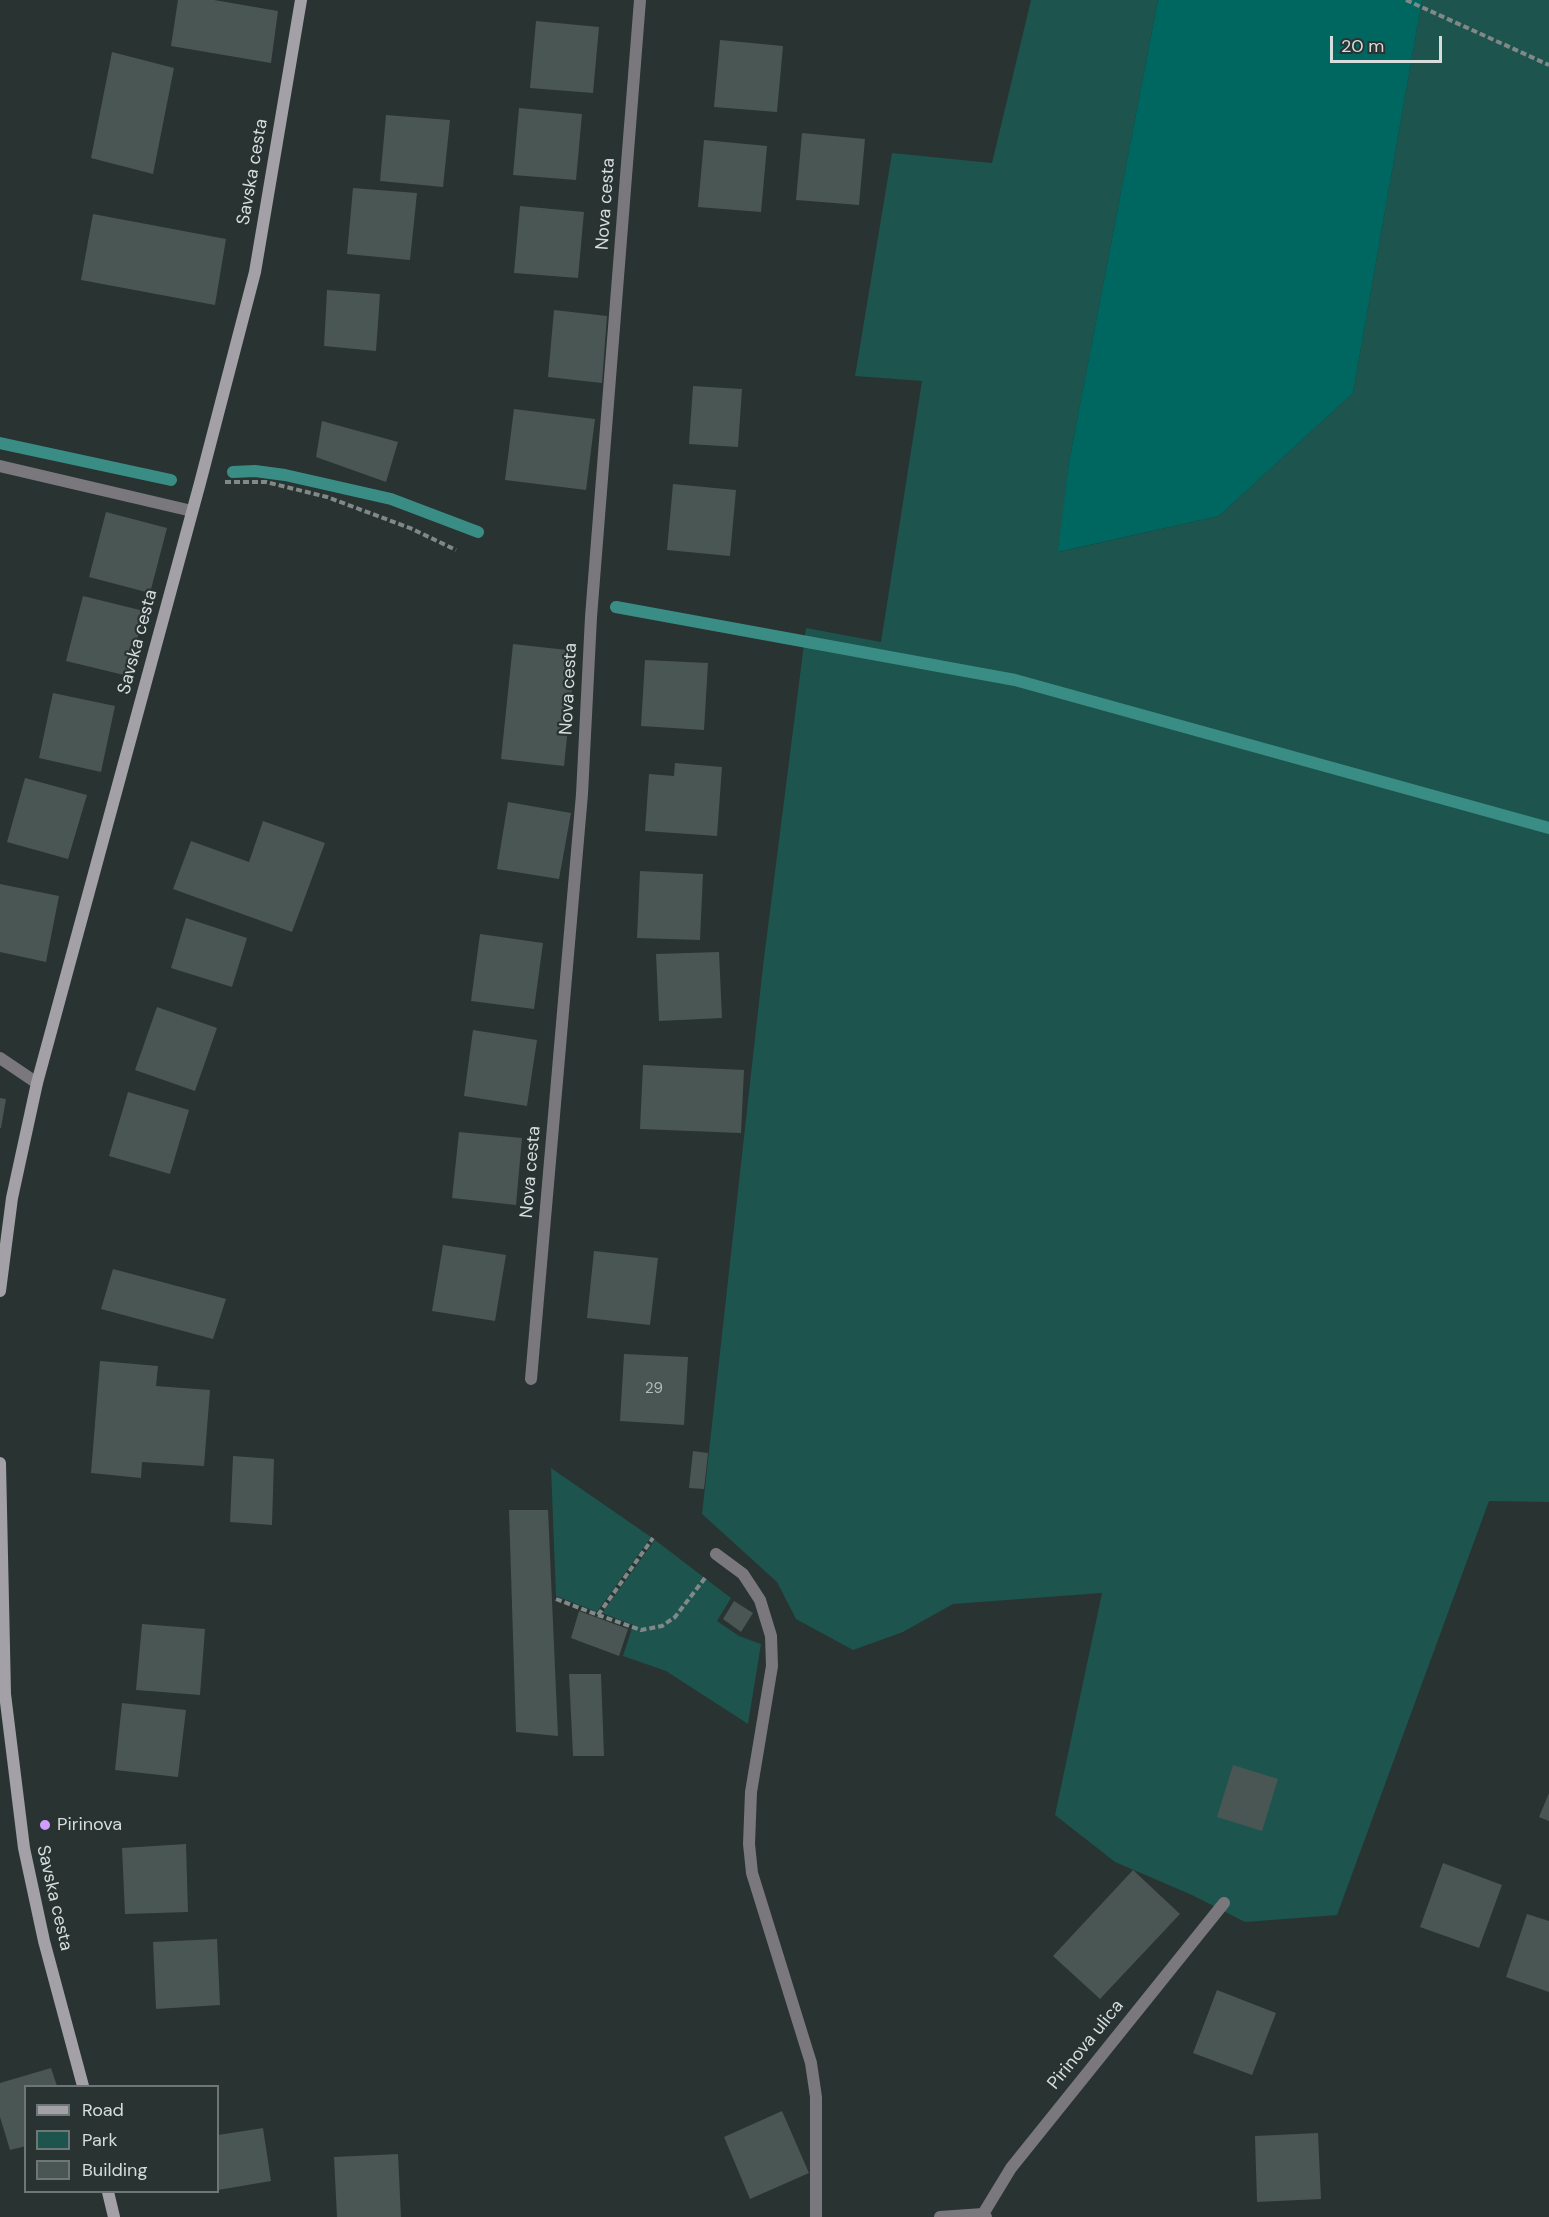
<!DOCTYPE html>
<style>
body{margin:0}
#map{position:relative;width:1549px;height:2217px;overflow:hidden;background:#283332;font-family:"DM Sans",sans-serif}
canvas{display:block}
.legend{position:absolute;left:24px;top:2085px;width:195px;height:108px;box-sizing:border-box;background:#283332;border:2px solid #6e7776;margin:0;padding:8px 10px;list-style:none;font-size:18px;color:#d6dddc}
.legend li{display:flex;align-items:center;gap:12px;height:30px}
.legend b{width:30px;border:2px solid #6e7776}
.scale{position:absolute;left:1330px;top:36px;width:112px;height:27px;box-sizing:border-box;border:3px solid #d6dddc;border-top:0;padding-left:8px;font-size:18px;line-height:21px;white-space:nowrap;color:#d6dddc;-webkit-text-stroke:4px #283332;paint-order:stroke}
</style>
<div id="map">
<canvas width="1549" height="2217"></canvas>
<ul class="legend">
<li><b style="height:8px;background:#a3a0a7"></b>Road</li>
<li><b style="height:16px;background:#1d544e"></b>Park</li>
<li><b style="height:16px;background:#4a5654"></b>Building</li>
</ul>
<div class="scale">20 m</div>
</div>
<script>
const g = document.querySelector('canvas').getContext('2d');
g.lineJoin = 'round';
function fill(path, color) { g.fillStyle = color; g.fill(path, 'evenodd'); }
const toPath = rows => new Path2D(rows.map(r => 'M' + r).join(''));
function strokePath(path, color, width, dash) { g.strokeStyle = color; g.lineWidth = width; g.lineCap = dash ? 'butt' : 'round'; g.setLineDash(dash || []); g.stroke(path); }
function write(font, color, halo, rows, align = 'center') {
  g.font = font + ' "DM Sans",sans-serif'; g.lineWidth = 4.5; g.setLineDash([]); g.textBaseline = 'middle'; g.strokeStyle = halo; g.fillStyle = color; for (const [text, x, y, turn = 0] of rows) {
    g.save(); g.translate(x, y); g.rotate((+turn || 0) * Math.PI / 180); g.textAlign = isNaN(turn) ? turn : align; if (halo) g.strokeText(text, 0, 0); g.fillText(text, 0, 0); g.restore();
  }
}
const green = toPath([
 [1031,0,1158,0,1069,462,1059,552,1219,516,1353,393,1422,0,1549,0,1549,1502,1489,1501,1337,1915,1245,1922,1192,1895,1115,1862,1055,1815,1102,1593,953,1604,903,1632,853,1650,796,1619,777,1582,702,1514,763,966,806,628,881,642,922,381,855,376,892,153,992,163],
 [551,1468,651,1537,597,1612,556,1596],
 [655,1540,731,1598,717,1621,739,1636,761,1644,748,1724,666,1671,623,1656,633,1625,602,1613]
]);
const forest = toPath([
 [1158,0,1422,0,1353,393,1219,516,1058,552,1069,462]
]);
const stream = toPath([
 [0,443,171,480],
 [233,472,255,471,285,475,391,499,478,532],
 [616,607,1015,680,1549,828]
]);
const building = toPath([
 [178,0,214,0,278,11,271,63,171,46],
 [536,21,599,27,593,93,530,88],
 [720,40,783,46,777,112,714,107],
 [112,52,174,68,153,174,91,158],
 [519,108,582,114,576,180,513,175],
 [386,115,450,120,443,187,380,181],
 [802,133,865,139,859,205,796,200],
 [704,140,767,146,761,212,698,207],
 [353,188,417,193,410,260,347,254],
 [520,206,584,212,578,278,514,273],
 [93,214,226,239,215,305,81,280],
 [327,290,380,294,376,351,324,346],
 [554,310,607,316,602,383,548,377],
 [693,386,742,389,738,447,689,444],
 [514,409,595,419,586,490,505,480],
 [322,421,398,442,386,482,316,457],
 [673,484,736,490,730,556,667,550],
 [106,512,167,528,150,593,89,577],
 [83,596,144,611,128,676,66,661],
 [513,644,576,651,564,766,501,759],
 [645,660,708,663,704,730,641,726],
 [53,693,115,706,101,772,39,758],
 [675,763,722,767,717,836,645,831,649,774,674,776],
 [25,778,87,795,68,859,7,842],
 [508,802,571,813,559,879,497,869],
 [263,821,325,843,292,932,173,889,191,841,249,862],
 [640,871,703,874,700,940,637,938],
 [0,884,59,896,46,962,0,952],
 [186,918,247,938,232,987,171,968],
 [480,934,543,943,534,1009,471,1001],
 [719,952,722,1018,659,1021,656,954],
 [157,1007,217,1028,195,1091,135,1070],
 [473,1030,537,1040,527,1106,464,1096],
 [643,1065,744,1070,741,1133,640,1129],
 [128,1092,189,1110,170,1174,109,1156],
 [0,1098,6,1099,1,1128,0,1128],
 [459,1132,522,1138,516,1205,452,1198],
 [443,1245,506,1255,495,1321,432,1311],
 [594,1251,658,1258,650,1325,587,1318],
 [113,1269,226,1299,213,1339,101,1309],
 [624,1354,688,1357,684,1425,620,1421],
 [100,1361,158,1366,156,1386,210,1390,204,1466,142,1462,141,1478,91,1473],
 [693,1451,708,1453,704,1489,689,1488],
 [233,1456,274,1459,272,1525,230,1522],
 [509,1510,548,1510,558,1736,516,1732],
 [734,1601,753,1613,741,1632,723,1619],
 [579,1611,628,1629,619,1656,571,1638],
 [142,1624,205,1629,200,1695,136,1690],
 [569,1674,601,1674,604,1756,573,1756],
 [122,1703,186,1710,178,1777,115,1770],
 [1233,1765,1278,1779,1262,1831,1217,1817],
 [1549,1793,1549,1821,1539,1817],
 [186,1844,188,1912,125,1914,122,1848],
 [1443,1863,1502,1885,1479,1948,1420,1927],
 [1133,1870,1180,1914,1100,1999,1053,1956],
 [1527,1914,1549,1921,1549,1992,1506,1977],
 [217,1939,220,2005,156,2009,153,1942],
 [1217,1990,1276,2013,1252,2075,1193,2053],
 [51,2068,57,2086,26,2086,26,2146,10,2150,0,2117,0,2083],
 [782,2111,809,2173,750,2199,724,2137],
 [263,2128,271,2181,218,2190,218,2135],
 [1318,2133,1321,2199,1257,2202,1255,2136],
 [398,2154,401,2217,337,2217,334,2157]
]);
const path = toPath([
 [1406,0,1549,65],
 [225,482,266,482,327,497,410,528,456,550],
 [556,1599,598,1615,653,1538],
 [598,1615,641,1630,662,1626,675,1617,705,1578]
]);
const lane = toPath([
 [716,1554,743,1574,760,1600,771,1636,772,1666,751,1792,749,1844,752,1873,811,2063,816,2097,816,2217]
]);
const street = toPath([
 [0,466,192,511],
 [0,1058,37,1083],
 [531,1379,582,794,591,617,640,0],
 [983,2214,1011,2168,1224,1903],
 [940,2217,983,2214,986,2217]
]);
const secondary = toPath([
 [0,1291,12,1198,37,1083,200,483,255,272,301,0],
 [0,1463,5,1694,24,1848,44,1941,83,2086],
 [108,2192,114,2217]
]);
const markers = [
 [45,1825,6,"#d09dff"]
];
const numberNames = [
 ["29",654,1389]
];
const streetNames = [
 ["Savska cesta",253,172,-80],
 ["Nova cesta",606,204,-86],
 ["Savska cesta",138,642,-75],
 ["Nova cesta",569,689,-87],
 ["Nova cesta",531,1172,-85],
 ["Savska cesta",54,1898,77],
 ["Pirinova ulica",1086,2045,-51]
];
const poiNames = [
 ["Pirinova",57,1825]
];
fill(green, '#1d544e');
fill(forest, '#006760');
strokePath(stream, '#398d85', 12);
fill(building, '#4a5654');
strokePath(path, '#808988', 4, [6, 3]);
strokePath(lane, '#7a787c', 12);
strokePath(street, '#7a787c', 12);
strokePath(secondary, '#a3a0a7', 12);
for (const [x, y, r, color] of markers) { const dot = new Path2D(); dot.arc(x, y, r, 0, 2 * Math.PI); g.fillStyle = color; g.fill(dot); strokePath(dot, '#283332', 2); }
write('15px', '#b3bbba', null, numberNames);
write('18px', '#d6dddc', '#283332', streetNames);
write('18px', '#d6dddc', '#283332', poiNames, 'left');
</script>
